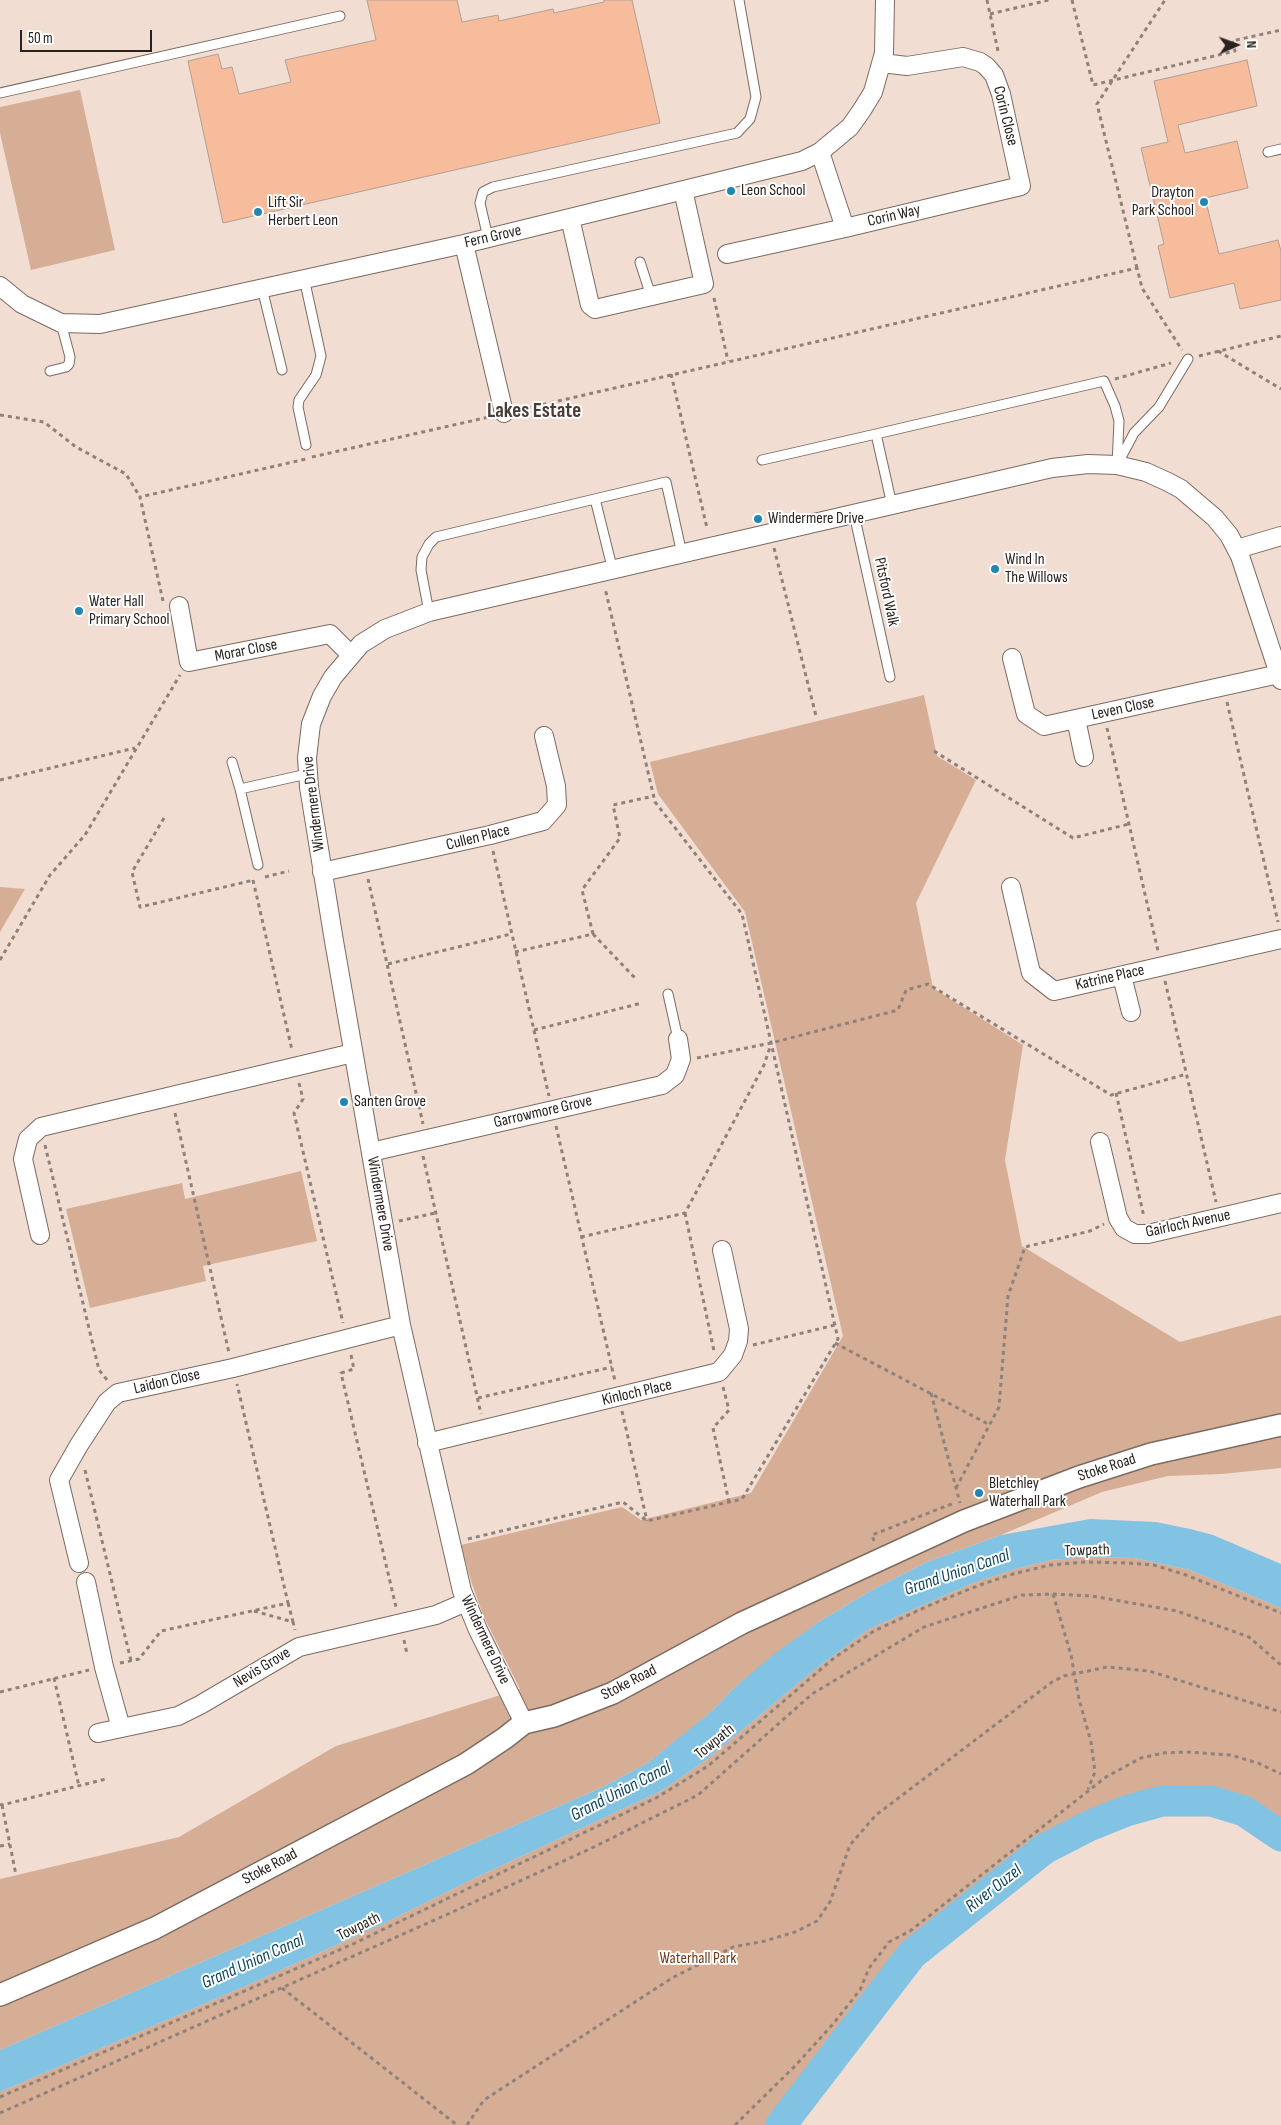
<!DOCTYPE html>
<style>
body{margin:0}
#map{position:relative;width:1281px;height:2125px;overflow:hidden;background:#f1ddd2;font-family:"Sofia Sans Condensed",sans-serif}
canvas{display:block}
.north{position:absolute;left:1211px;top:20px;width:50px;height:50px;-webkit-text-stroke:4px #fff;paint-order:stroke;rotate:88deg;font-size:14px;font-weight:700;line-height:20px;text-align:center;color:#29221e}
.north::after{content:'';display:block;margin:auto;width:18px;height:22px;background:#29221e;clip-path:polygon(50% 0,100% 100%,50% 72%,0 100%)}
.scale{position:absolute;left:20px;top:30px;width:132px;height:22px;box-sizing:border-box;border:2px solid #29221e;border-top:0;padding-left:6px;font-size:15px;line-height:18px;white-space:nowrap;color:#29221e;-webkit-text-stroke:4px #fff;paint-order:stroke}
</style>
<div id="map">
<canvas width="1281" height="2125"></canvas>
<div class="north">N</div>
<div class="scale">50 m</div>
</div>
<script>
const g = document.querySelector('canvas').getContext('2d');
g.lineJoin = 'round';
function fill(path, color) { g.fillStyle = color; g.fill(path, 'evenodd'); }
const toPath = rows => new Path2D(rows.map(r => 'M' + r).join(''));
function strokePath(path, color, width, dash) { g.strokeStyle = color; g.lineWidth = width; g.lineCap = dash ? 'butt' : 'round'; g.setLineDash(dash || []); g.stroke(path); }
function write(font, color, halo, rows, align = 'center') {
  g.font = font + ' "Sofia Sans Condensed",sans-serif'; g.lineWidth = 4; g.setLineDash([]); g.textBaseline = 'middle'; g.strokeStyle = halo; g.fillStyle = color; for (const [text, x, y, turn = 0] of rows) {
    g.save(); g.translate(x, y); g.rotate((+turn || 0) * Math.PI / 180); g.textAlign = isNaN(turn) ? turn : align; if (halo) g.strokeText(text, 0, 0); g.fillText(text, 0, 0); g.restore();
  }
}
const green = toPath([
 [80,90,115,250,31,270,0,133,0,107],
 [924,695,937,756,976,780,916,903,933,988,1023,1045,1005,1160,1022,1246,1180,1342,1281,1315,1281,1468,1222,1474,1168,1476,1102,1492,1001,1535,927,1562,872,1590,820,1621,734,1688,712,1711,684,1735,649,1762,603,1787,0,2050,0,1879,179,1837,336,1746,520,1689,483,1615,471,1581,461,1545,622,1507,641,1520,751,1493,843,1336,745,912,658,794,650,762],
 [0,887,25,889,0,932],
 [301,1171,317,1241,203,1266,206,1281,90,1308,66,1209,182,1183,185,1199],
 [1090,1557,1134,1558,1190,1570,1281,1608,1281,1836,1244,1811,1211,1801,1162,1801,1126,1811,1091,1825,1044,1849,912,1954,781,2125,0,2125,0,2092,250,1984,383,1924,475,1878,661,1791,705,1761,813,1671,869,1629,973,1583,1015,1569,1051,1560]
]);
const water = toPath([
 [1090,1519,1156,1522,1190,1529,1213,1535,1281,1564,1281,1608,1190,1570,1134,1558,1090,1557,1051,1560,1015,1569,973,1583,869,1629,813,1671,705,1761,661,1791,475,1878,383,1924,250,1984,0,2092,0,2050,603,1787,649,1762,712,1711,734,1688,774,1654,820,1621,872,1590,927,1562,1001,1535]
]);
const river = toPath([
 [781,2125,912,1954,1044,1849,1091,1825,1126,1811,1162,1801,1211,1801,1244,1811,1281,1836]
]);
const building = toPath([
 [367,0,457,0,462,22,498,15,499,21,553,9,554,13,604,2,604,0,632,0,660,123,223,223,188,61,218,54,222,69,232,67,239,94,291,82,285,60,376,40,367,0],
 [1247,60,1257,106,1178,125,1185,153,1237,141,1248,188,1205,198,1219,254,1278,240,1281,251,1281,300,1240,309,1234,283,1170,298,1158,246,1164,244,1141,148,1168,142,1154,81,1247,60]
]);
const path = toPath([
 [987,0,998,51,996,52],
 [1072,0,1093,85,1235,51,1232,41,1281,30],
 [990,14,1049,0],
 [1137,268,1097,104,1165,0],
 [714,298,728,361],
 [1218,351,1281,389],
 [1199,356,1281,336],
 [671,374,707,528],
 [1115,379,1171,363],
 [519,410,1137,268,1142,288,1182,350],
 [0,415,44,422,76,447,126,474,140,497],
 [312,457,489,417],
 [774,548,816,716],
 [163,601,140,497,306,459],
 [1227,702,1278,922],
 [1107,728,1158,951],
 [934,751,1073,838,1129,824],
 [0,780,135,748],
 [164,818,132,872,140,907,254,880],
 [493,851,549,1096],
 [265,877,289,871],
 [368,879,423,1124],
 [253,880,292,1050],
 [593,934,636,979],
 [515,952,593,934,582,890,620,838,613,805,654,796],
 [0,960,50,875,85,835,180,675],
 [388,964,511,934],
 [1165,981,1216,1202],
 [534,1030,642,1003],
 [697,1058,771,1043,898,1010,906,990,928,984,1111,1095,1187,1074],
 [299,1083,303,1099,294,1113,343,1323],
 [1116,1093,1144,1217],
 [175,1113,229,1353],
 [556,1126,615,1381],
 [45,1145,99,1370,108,1381],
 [423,1156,481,1414],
 [685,1213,714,1351],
 [399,1221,435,1213],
 [581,1237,685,1213,764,1065,771,1044],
 [835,1343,990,1425],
 [753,1345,835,1325],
 [351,1355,354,1369,341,1373,396,1607],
 [723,1387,729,1410,713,1428,729,1502],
 [931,1393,960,1503],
 [478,1398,612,1367],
 [622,1411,647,1521],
 [85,1470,131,1661],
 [956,1488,999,1407,1008,1296,1025,1247,1090,1231,1104,1224],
 [468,1539,623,1502,647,1521,742,1499,838,1339,742,914,655,802,605,588],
 [874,1541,872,1535,954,1503],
 [1053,1594,1071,1655,1079,1699,1091,1742,1095,1772,1088,1789],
 [288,1603,293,1622],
 [254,1611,293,1622,295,1630],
 [404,1640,407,1654],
 [120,1663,139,1659,161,1631,288,1603,237,1384],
 [54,1678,79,1786],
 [0,1692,89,1670],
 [0,1804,2,1805,106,1779],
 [2,1805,16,1875],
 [0,1846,10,1844],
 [282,1988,457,2125],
 [0,2097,353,1944,656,1798,708,1766,834,1658,874,1631,928,1606,980,1585,1013,1574,1050,1565,1085,1562,1128,1563,1154,1565,1186,1575,1281,1613],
 [0,2113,448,1914,594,1847,698,1795,812,1694,924,1627,1022,1595,1053,1594,1092,1596,1177,1611,1249,1637,1281,1665],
 [467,2125,484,2100,672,1978,733,1947,765,1941,795,1932,817,1921,830,1902,850,1845,876,1815,1052,1682,1064,1676,1107,1667,1149,1671,1281,1712],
 [735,2125,796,2065,833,2024,860,1990,869,1968,889,1942,910,1931,1106,1777,1141,1758,1163,1753,1187,1752,1230,1755,1258,1763,1281,1774]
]);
const service = toPath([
 [0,93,340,16],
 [1268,152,1281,149],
 [488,238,480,203,483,192,493,187,737,133,750,119,756,97,739,0],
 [640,262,651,296],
 [304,278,321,356,316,375,299,400,298,407,306,445],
 [262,288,282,370],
 [50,371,66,367,69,364,70,357,61,323],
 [762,460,876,434],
 [595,499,613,571],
 [892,505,876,434,1104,381,1115,406,1119,421,1117,465,1134,433,1159,407,1188,359],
 [854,514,890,677],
 [429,612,421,570,422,557,429,544,436,537,666,482,682,554],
 [232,762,240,789],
 [258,865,240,789,307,774],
 [668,994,678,1039]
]);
const minor = toPath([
 [820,152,845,228,1021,186,1001,94,994,75,986,66,980,62,963,57,907,66,882,63],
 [570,218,590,305,595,309,704,284,683,190],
 [464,244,504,413],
 [727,254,845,228],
 [0,286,22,304,61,323,100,324,464,244,802,161,820,152,850,127,862,110,873,92,884,53,885,0],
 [1237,549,1281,536],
 [179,606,189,662,330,634,351,655],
 [1012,658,1026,714,1044,726,1279,674],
 [1076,719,1084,757],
 [322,872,490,835,543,821,557,805,556,786,544,736],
 [1011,887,1031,973,1054,991,1281,939],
 [1122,976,1131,1012],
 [1100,1142,1118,1218,1124,1228,1135,1234,1148,1234,1281,1203],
 [371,1152,662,1085,675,1075,681,1059,678,1039],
 [40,1235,23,1159,28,1139,41,1127,353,1053],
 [427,1443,719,1372,733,1355,738,1341,739,1329,722,1250],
 [79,1563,59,1480,79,1445,107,1402,118,1393,233,1368,401,1325],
 [86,1582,104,1667,121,1728],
 [524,1723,478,1630,462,1591,401,1325,334,941,309,787,307,758,311,724,322,696,333,677,361,644,385,629,429,612,1052,468,1088,464,1117,465,1146,472,1168,482,1181,489,1215,518,1229,535,1240,556,1281,680],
 [98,1733,178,1716,200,1705,299,1647,436,1615,466,1602]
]);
const tertiary = toPath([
 [0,1995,155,1928,466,1764,505,1738,524,1723,554,1716,613,1693,742,1623,964,1521,1079,1477,1151,1454,1281,1425]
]);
const markers = [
 [731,191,5,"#2187b0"],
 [1204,202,5,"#2187b0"],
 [258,212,5,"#2187b0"],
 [758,519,5,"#2187b0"],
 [995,569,5,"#2187b0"],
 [79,611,5,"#2187b0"],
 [344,1102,5,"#2187b0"],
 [979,1493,5,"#2187b0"]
];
const streetNames = [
 ["Corin Close",1005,116,76],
 ["Corin Way",894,216,-13],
 ["Fern Grove",493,237,-13],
 ["Pitsford Walk",886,592,78],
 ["Morar Close",246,651,-11],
 ["Leven Close",1123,709,-12],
 ["Windermere Drive",314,804,-97],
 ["Cullen Place",478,838,-14],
 ["Katrine Place",1110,978,-13],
 ["Garrowmore Grove",543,1112,-13],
 ["Windermere Drive",380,1204,80],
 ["Gairloch Avenue",1188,1224,-12],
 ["Laidon Close",167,1382,-13],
 ["Kinloch Place",637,1393,-13],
 ["Stoke Road",1107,1468,-18],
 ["Towpath",1087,1551,-2],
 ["Windermere Drive",485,1640,65],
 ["Nevis Grove",262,1668,-31],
 ["Stoke Road",629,1683,-27],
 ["Towpath",715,1742,-39],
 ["Stoke Road",270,1867,-28],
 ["Towpath",359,1927,-26]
];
const poiNames = [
 ["Leon School",741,191],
 ["Drayton",1194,193,"right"],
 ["Park School",1194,211,"right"],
 ["Lift Sir",268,203],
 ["Herbert Leon",268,221],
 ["Windermere Drive",768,519],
 ["Wind In",1005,560],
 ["The Willows",1005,578],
 ["Water Hall",89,602],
 ["Primary School",89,620],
 ["Santen Grove",354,1102],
 ["Bletchley",989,1484],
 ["Waterhall Park",989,1502]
];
const parkNames = [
 ["Waterhall Park",698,1959]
];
const waterNames = [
 ["Grand Union Canal",957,1573,-19],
 ["Grand Union Canal",621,1792,-27],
 ["River Ouzel",994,1889,-38],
 ["Grand Union Canal",253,1962,-24]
];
const districtNames = [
 ["Lakes Estate",534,412]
];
fill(green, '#d6ae96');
fill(water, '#82c2e3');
strokePath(river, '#82c2e3', 31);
fill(building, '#f6bc9b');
strokePath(building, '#b19f95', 1);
strokePath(service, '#7c6b61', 11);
strokePath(minor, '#7c6b61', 20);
strokePath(tertiary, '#7c6b61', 24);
strokePath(path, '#8f827a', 3, [4, 4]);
strokePath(service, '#fff', 9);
strokePath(minor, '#fff', 18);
strokePath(tertiary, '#fff', 21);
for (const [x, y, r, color] of markers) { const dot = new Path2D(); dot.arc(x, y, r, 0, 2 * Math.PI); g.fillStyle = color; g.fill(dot); strokePath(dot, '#fff', 2); }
write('16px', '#29221e', '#fff', streetNames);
write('16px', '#29221e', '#fff', poiNames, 'left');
write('16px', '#703c18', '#fff', parkNames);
write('italic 18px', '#10465c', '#fff', waterNames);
write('bold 21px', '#4c3c34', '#fff', districtNames);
</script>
